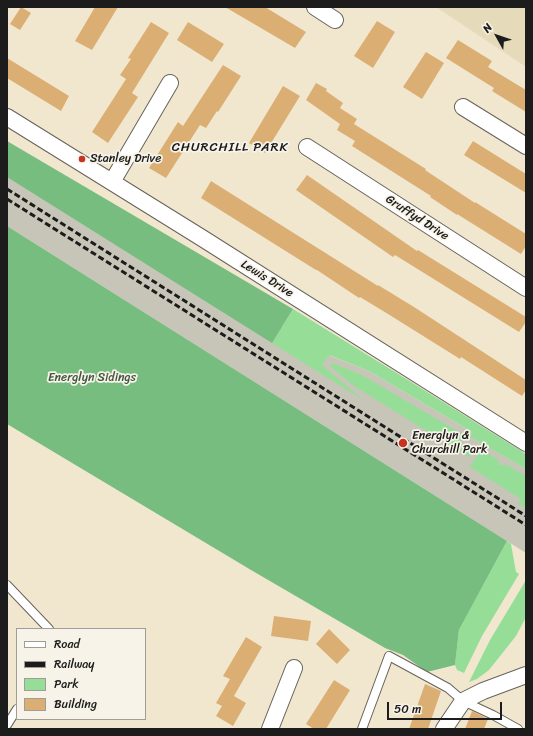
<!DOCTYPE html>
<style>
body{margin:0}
#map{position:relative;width:533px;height:736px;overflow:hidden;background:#f1e7cf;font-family:Sriracha,sans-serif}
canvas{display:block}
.frame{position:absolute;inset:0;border:8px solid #1c1c1c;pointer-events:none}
.legend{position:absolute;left:16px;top:628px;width:130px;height:92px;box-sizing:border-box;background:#f7f3e8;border:1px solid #9f9d96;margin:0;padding:5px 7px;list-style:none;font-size:12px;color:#1c1c1c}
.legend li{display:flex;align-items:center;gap:8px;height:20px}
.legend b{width:20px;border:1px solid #9f9d96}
.north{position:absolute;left:477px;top:16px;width:40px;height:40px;-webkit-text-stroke:3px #f7f3e8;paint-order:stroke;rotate:310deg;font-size:11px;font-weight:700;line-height:16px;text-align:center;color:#1c1c1c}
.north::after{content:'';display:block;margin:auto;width:14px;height:18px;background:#1c1c1c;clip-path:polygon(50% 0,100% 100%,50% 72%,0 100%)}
.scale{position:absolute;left:387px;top:702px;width:115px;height:18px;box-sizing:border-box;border:2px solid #1c1c1c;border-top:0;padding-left:5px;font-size:12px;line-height:14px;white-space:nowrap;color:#1c1c1c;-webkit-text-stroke:3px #f7f3e8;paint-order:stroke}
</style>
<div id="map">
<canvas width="533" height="736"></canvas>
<div class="frame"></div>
<ul class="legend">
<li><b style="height:5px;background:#fff"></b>Road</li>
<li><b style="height:5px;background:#1c1c1c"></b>Railway</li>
<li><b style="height:11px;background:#96de98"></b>Park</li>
<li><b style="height:11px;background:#dbaf74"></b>Building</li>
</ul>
<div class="north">N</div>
<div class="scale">50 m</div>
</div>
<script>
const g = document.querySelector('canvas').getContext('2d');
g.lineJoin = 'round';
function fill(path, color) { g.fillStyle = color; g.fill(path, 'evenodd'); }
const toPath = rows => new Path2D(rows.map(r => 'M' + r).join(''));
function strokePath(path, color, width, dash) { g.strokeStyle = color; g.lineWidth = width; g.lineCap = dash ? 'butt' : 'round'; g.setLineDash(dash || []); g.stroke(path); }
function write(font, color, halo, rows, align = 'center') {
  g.font = font + ' Sriracha,sans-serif'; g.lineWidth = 3.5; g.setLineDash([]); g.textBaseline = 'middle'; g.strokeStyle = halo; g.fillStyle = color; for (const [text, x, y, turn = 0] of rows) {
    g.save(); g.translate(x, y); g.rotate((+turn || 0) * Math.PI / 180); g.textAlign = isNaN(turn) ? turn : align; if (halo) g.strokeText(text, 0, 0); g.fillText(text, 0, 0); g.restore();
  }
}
const built = toPath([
 [436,7,526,7,526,67]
]);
const industrial = toPath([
 [7,161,331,356,369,371,472,432,470,436,526,469,526,553,7,226]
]);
const green = toPath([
 [293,309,400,375,526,454,526,469,469,436,472,432,369,371,329,355,322,365,363,400,272,343],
 [332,363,362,375,464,435,460,443,472,451,469,457,354,386,330,366],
 [481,449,494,457,499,461,500,465,507,465,526,476,526,508,518,504,521,499,470,467],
 [507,541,511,544,516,572,519,574,482,636,464,673,457,670,455,665,459,630],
 [526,580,526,617,516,636,489,670,477,679,469,682,490,640]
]);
const forest = toPath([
 [7,141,293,309,272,343,7,177],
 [7,226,507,541,459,630,455,665,427,672,403,655,385,648,251,570,7,424]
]);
const building = toPath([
 [21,7,31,13,20,30,10,24],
 [95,7,118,7,92,50,75,41],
 [225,7,265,7,306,32,295,48],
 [377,21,395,32,373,68,354,56],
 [151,22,169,33,132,93,138,97,108,143,92,132,126,79,120,75,131,59,128,58],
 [188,22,224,44,212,62,177,40],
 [458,40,492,61,488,67,526,90,526,112,492,91,494,88,446,58],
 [426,52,444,63,422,99,403,87],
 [7,58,69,96,61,111,7,78],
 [223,65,241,76,218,112,217,111,206,128,200,125,166,178,149,168,178,122,183,126],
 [316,83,327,89,326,91,343,103,340,108,357,119,354,124,426,169,425,170,475,203,475,202,526,234,526,246,521,254,457,214,457,215,430,197,431,196,352,146,355,141,337,130,340,124,306,100],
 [283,86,300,96,265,153,249,143],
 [473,141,526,174,526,193,464,155],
 [307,175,417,251,418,250,526,317,526,322,519,332,395,255,393,257,296,190],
 [211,181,378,286,378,285,414,307,526,380,526,390,522,396,461,357,460,359,388,314,360,297,359,298,317,270,316,270,201,198],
 [274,616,311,621,308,641,271,636],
 [329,629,350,650,337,664,316,644],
 [246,637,262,647,234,696,246,703,233,726,216,716,222,706,216,703,230,679,223,676],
 [334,680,350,690,326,729,314,729,306,724],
 [425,684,441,691,428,729,409,729],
 [472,711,488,719,484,729,465,729]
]);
const service = toPath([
 [7,585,49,629],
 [7,725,17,709],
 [362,729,389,656,448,688,463,701,493,715,518,729]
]);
const minor = toPath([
 [315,7,335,20],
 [463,107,526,146],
 [7,117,202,238,526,443],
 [307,147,526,288],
 [112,182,170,83],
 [270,729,294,668],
 [444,729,463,701,483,691,526,675]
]);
const rail = toPath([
 [7,189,526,516],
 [7,199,526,525]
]);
const markers = [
 [82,159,4,"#c8321e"],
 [403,443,5,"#c8321e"]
];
const poiNames = [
 ["Stanley Drive",90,159],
 ["Energlyn &",412,436],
 ["Churchill Park",412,450]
];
const streetNames = [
 ["Gruffyd Drive",417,218,33],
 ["Lewis Drive",267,279,32]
];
const parkNames = [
 ["Energlyn Sidings",92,378]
];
const neighbourhoodNames = [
 ["CHURCHILL PARK",230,148]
];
fill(built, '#e5dbba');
fill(industrial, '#c7c5b8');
fill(green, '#96de98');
fill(forest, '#78bd80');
fill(building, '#dbaf74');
strokePath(service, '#67635b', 10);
strokePath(minor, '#67635b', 18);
strokePath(service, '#fff', 8);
strokePath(minor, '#fff', 16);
strokePath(rail, '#1c1c1c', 3, [6, 3]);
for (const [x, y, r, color] of markers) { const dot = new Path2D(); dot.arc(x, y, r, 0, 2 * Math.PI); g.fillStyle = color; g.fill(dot); strokePath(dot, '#f7f3e8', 1.5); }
write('12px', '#1c1c1c', '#f7f3e8', poiNames, 'left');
write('12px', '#1c1c1c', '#f7f3e8', streetNames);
write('12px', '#415641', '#f7f3e8', parkNames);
g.letterSpacing = '1px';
write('13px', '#1c1c1c', '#f7f3e8', neighbourhoodNames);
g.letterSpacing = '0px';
</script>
